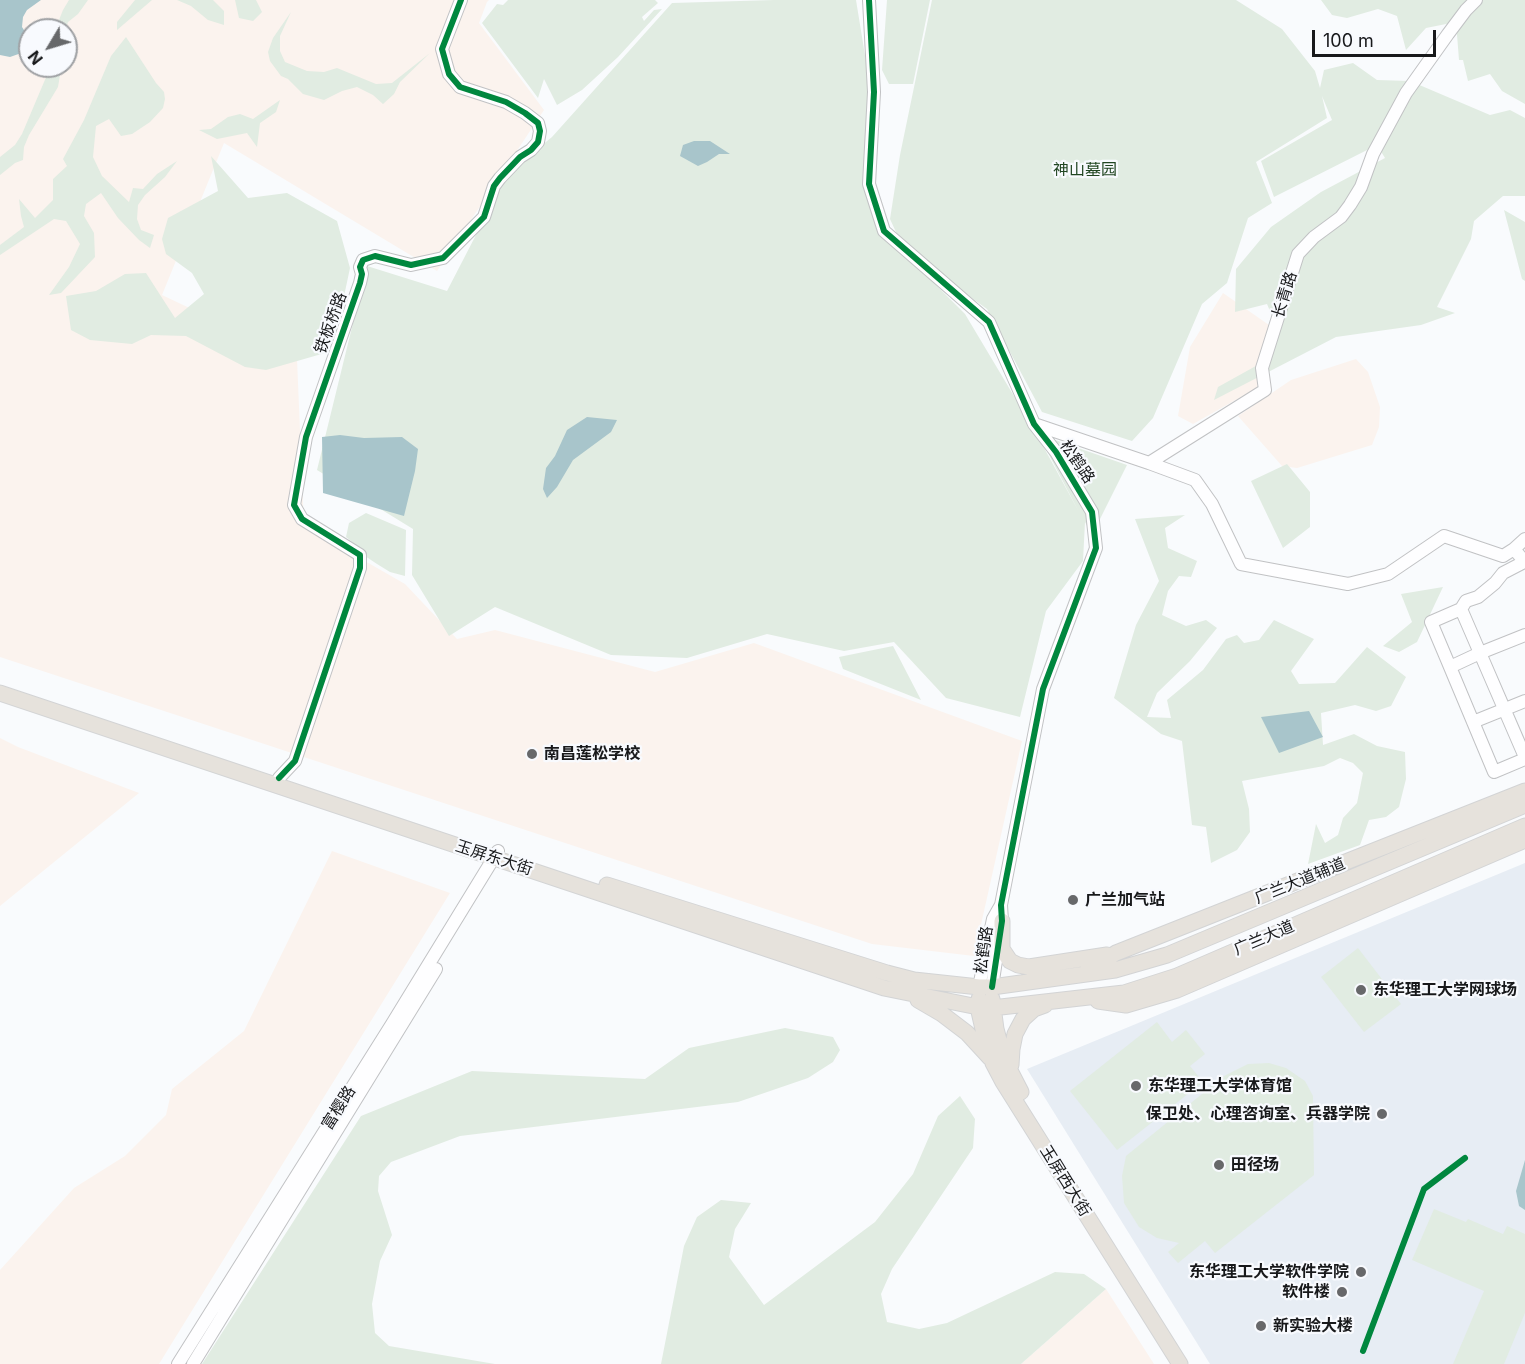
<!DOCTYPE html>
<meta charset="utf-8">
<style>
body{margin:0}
#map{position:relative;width:1525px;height:1364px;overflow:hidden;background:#f9fbfd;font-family:Inter,sans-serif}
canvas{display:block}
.north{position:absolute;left:18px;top:18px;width:60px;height:60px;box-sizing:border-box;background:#f8fafe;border:2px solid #9ea0a3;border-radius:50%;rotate:232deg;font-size:16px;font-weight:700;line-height:24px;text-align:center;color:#18191b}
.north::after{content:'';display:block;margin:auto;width:21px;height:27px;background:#67686a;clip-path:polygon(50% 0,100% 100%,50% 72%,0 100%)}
.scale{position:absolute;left:1312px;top:30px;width:124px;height:27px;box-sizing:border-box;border:3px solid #18191b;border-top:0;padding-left:8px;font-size:18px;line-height:21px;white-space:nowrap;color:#18191b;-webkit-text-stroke:4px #f8fafe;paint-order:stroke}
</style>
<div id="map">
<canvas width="1525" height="1364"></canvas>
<div class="north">N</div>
<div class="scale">100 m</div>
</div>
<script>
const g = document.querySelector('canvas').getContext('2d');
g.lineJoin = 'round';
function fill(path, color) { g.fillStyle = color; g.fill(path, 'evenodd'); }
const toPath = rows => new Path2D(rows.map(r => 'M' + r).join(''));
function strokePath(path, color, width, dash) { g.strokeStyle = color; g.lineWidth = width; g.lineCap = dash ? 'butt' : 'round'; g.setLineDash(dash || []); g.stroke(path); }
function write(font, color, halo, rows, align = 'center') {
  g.font = font + ' Inter,"Noto Sans SC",sans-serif'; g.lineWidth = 4.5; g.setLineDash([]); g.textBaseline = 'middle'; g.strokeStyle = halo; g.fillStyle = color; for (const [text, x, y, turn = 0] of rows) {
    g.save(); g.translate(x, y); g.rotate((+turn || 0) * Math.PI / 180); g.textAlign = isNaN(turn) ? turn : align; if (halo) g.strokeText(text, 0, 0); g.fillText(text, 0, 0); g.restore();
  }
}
const built = toPath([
 [1525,863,1525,1364,1210,1364,1027,1069]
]);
const industrial = toPath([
 [5,0,489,0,487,2,479,23,544,110,437,271,224,143,162,295,297,359,304,526,405,584,457,639,495,630,655,672,754,643,1022,741,974,956,872,944,0,657,0,13],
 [30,30,66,30,66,66,30,66],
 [1223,293,1269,325,1257,388,1193,424,1178,416,1190,347],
 [1356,359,1368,372,1380,407,1379,427,1372,445,1297,468,1282,466,1238,416,1291,380],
 [0,738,18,747,139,793,0,906],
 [332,851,450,893,159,1364,0,1364,0,1270,74,1188,125,1156,166,1115,172,1089,244,1031],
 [1106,1289,1154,1364,1021,1364]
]);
const green = toPath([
 [69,0,88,0,78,14,68,22,65,30,55,30,63,10],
 [135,0,152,0,117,30,117,22],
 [177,0,213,0,224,11,224,25,208,20,191,6],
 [235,0,256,0,262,12,253,21,239,18],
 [508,0,655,0,658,3,642,17,644,21,654,10,662,9,618,57,582,90,557,105,544,79,538,98,482,23,497,4,503,5],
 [774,0,856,0,870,86,876,225,965,314,1036,433,1079,512,1038,434,1127,465,1092,535,1085,522,1083,561,1046,611,1020,717,946,698,894,642,844,651,767,634,687,658,611,655,495,607,449,636,412,575,413,529,317,470,367,266,447,291,508,173,552,137,672,3],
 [887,0,930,0,913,84,889,84,882,70],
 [932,0,1236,0,1282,29,1315,71,1320,88,1324,70,1353,63,1377,80,1410,81,1490,115,1510,110,1525,118,1525,196,1503,196,1474,221,1471,239,1437,307,1455,313,1421,325,1336,337,1214,400,1218,387,1263,362,1277,328,1267,304,1235,312,1236,269,1271,227,1321,192,1385,158,1377,145,1274,197,1261,161,1332,120,1322,96,1327,118,1256,162,1272,203,1248,218,1227,283,1202,304,1153,418,1132,441,1042,412,987,309,927,266,901,243,890,219,900,155],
 [1321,0,1525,0,1525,104,1502,91,1490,74,1468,81,1463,60,1459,60,1456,22,1426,28,1406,50,1397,16,1378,9,1347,18,1332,15],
 [291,12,280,36,280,51,285,62,307,71,324,72,337,68,376,84,392,83,430,53,400,82,394,94,383,104,373,95,357,87,342,91,324,100,303,94,288,79,281,76,270,61,268,52,273,38],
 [126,37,156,83,164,92,165,99,163,108,150,122,132,134,121,136,109,119,96,126,93,157,102,176,129,202,133,188,143,189,157,174,177,161,165,177,145,195,138,205,137,219,141,230,154,235,150,248,139,240,118,218,101,193,86,204,84,216,94,233,95,257,61,293,49,295,69,267,80,244,66,221,54,219,0,255,0,245,24,227,21,216,19,199,35,218,53,200,53,179,67,166,63,159,84,120,111,56],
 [47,66,58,66,60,75,58,87,29,135,24,147,23,160,15,163,0,175,0,157,15,145,22,134,47,75],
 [280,100,276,112,260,123,257,147,247,133,217,139,199,130,211,129,228,117,240,114,253,119],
 [211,156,248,198,287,193,337,221,350,268,343,301,325,353,266,370,245,367,186,336,151,335,132,344,90,340,71,330,66,296,96,291,125,274,146,273,175,318,204,294,192,273,166,254,162,239,168,218,218,191],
 [1504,210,1525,222,1525,281,1522,279],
 [1287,464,1310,492,1310,527,1283,548,1251,481],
 [366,513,406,530,405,576,390,572,377,564,365,556,357,546,346,537,349,523],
 [1185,515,1165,528,1168,548,1197,561,1191,577,1179,576,1168,591,1162,615,1186,626,1206,620,1217,628,1190,661,1157,693,1147,717,1171,718,1167,700,1203,670,1226,639,1237,635,1244,643,1259,640,1274,620,1314,639,1291,671,1299,684,1335,683,1367,647,1406,677,1391,706,1376,711,1355,705,1321,713,1323,745,1354,734,1377,746,1405,752,1406,779,1399,807,1386,817,1369,820,1360,845,1308,864,1316,824,1325,843,1338,835,1343,818,1357,803,1363,773,1353,763,1340,758,1324,766,1242,781,1249,809,1250,832,1237,850,1211,863,1206,827,1192,825,1182,741,1161,734,1114,698,1136,625,1159,581,1135,519],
 [1443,587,1417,642,1399,652,1383,646,1412,622,1401,594],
 [893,646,921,700,843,669,839,657],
 [1358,948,1401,1004,1364,1032,1321,977],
 [1157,1022,1172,1042,1186,1030,1205,1054,1190,1066,1203,1082,1117,1150,1070,1091],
 [785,1028,833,1037,840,1050,833,1062,808,1078,738,1102,460,1136,391,1162,379,1176,378,1191,392,1235,380,1261,372,1304,375,1333,389,1346,495,1364,202,1364,361,1116,472,1071,645,1079,689,1048],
 [1269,1063,1286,1068,1305,1081,1313,1096,1314,1175,1215,1253,1205,1241,1178,1263,1168,1252,1179,1243,1157,1238,1139,1227,1124,1203,1122,1176,1126,1156,1224,1076,1248,1064],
 [960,1096,975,1119,973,1148,892,1269,881,1294,887,1322,919,1329,947,1323,1055,1272,1084,1274,1106,1289,1021,1364,661,1364,684,1246,697,1217,721,1200,751,1203,735,1229,729,1257,764,1305,875,1222,913,1174,938,1116],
 [1434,1209,1466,1222,1468,1219,1503,1234,1507,1226,1525,1234,1525,1313,1504,1364,1453,1364,1484,1291,1412,1260]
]);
const water = toPath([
 [0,0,41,0,27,10,23,17,22,27,30,39,30,50,10,57,0,55],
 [694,141,710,141,730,154,719,154,707,162,698,166,680,156,683,145],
 [587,417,617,420,611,432,573,460,557,487,547,498,543,489,546,468,555,456,567,430],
 [340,435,364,438,402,437,418,449,415,471,404,516,323,493,322,437],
 [1309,711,1323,737,1279,753,1261,717],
 [1525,1160,1525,1210,1519,1206,1516,1191]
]);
const minor = toPath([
 [869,0,874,92,869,184,884,231,989,322,1034,424,1056,452,1092,512,1096,548,1043,689,1001,905,1002,921,992,987],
 [1034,424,1149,463,1265,390,1262,368,1298,254,1314,237,1341,217,1350,205,1361,187,1373,154,1406,93,1448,34,1466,10,1476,0],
 [1149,463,1195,480,1212,504,1241,564,1348,584,1388,574,1444,536,1503,556,1514,549,1525,562],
 [1514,549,1525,539],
 [1524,562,1503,573,1495,583,1478,597,1466,601,1461,609,1480,653,1450,667,1494,772,1525,759],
 [1525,635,1480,653,1525,757],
 [1450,667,1431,622,1461,609],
 [1473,722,1525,701],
 [279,778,295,761,360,568,360,555,302,519,294,505,306,437,360,283,362,274,360,267,363,260,375,256,411,265,443,258,484,217,494,186,500,178,520,157,531,150,538,142,540,131,538,123,525,113,506,102,460,87,449,74,442,49,461,0],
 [979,987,993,919,1001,905],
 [178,1364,392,1024,498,851],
 [193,1364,436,969]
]);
const major = toPath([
 [0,693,884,988,978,1007,992,1008,1124,993,1177,976,1525,826],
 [607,885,887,973,914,980,979,987,992,987,1115,970,1167,955,1525,805],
 [1002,921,1002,949,1010,961,1018,965,1029,967,1107,955],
 [1087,971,1116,953,1525,791],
 [979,999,978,1007,983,1029,993,1063,1003,1082,1180,1364],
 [992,999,996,1029,1004,1059,1021,1092],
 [918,1000,942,1014,967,1033,990,1058],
 [1098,1001,1126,1005,1177,990,1525,840],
 [1011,1065,1012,1049,1015,1034,1023,1019,1034,1009,1045,1005]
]);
const cycleway = toPath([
 [869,0,874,92,869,184,884,231,989,322,1034,424,1056,452,1092,512,1096,548,1043,689,1001,905,1002,921,992,987],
 [279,778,295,761,360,568,360,555,302,519,294,505,306,437,360,283,362,274,360,267,363,260,375,256,411,265,443,258,484,217,494,186,500,178,520,157,531,150,538,142,540,131,538,123,525,113,506,102,460,87,449,74,442,49,461,0],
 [1363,1351,1424,1189,1465,1158]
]);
const markers = [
 [532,754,6,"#67686a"],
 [1073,900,6,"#67686a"],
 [1361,990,6,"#67686a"],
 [1136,1086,6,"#67686a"],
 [1382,1114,6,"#67686a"],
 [1219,1165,6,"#67686a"],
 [1361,1272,6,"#67686a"],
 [1342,1292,6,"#67686a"],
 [1261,1326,6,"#67686a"]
];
const parkNames = [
 ["神山墓园",1085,170]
];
const streetNames = [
 ["长青路",1285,295,-73],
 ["铁板桥路",331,323,-70],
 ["松鹤路",1077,462,56],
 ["玉屏东大街",494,858,18],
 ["广兰大道辅道",1300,881,-22],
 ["广兰大道",1264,938,-23],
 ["松鹤路",984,950,-82],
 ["富樱路",339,1108,-58],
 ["玉屏西大街",1065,1181,58]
];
const poiNames = [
 ["南昌莲松学校",544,754],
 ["广兰加气站",1085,900],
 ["东华理工大学网球场",1373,990],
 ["东华理工大学体育馆",1148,1086],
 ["保卫处、心理咨询室、兵器学院",1370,1114,"right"],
 ["田径场",1231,1165],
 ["东华理工大学软件学院",1349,1272,"right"],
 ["软件楼",1330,1292,"right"],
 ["新实验大楼",1273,1326]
];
fill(built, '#e7edf4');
fill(industrial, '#fbf3ee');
fill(green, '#e1ece2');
fill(water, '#a8c5cb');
strokePath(minor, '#c1c2c4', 14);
strokePath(major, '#d3d4d5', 17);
strokePath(minor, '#fefeff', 12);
strokePath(major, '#e6e2dc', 15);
strokePath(cycleway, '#00873e', 6);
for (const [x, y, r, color] of markers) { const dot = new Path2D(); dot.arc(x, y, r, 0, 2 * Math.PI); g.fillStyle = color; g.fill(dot); strokePath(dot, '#f8fafe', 2); }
write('16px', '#214622', '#f8fafe', parkNames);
write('16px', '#18191b', '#f8fafe', streetNames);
write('bold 16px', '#18191b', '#f8fafe', poiNames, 'left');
</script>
